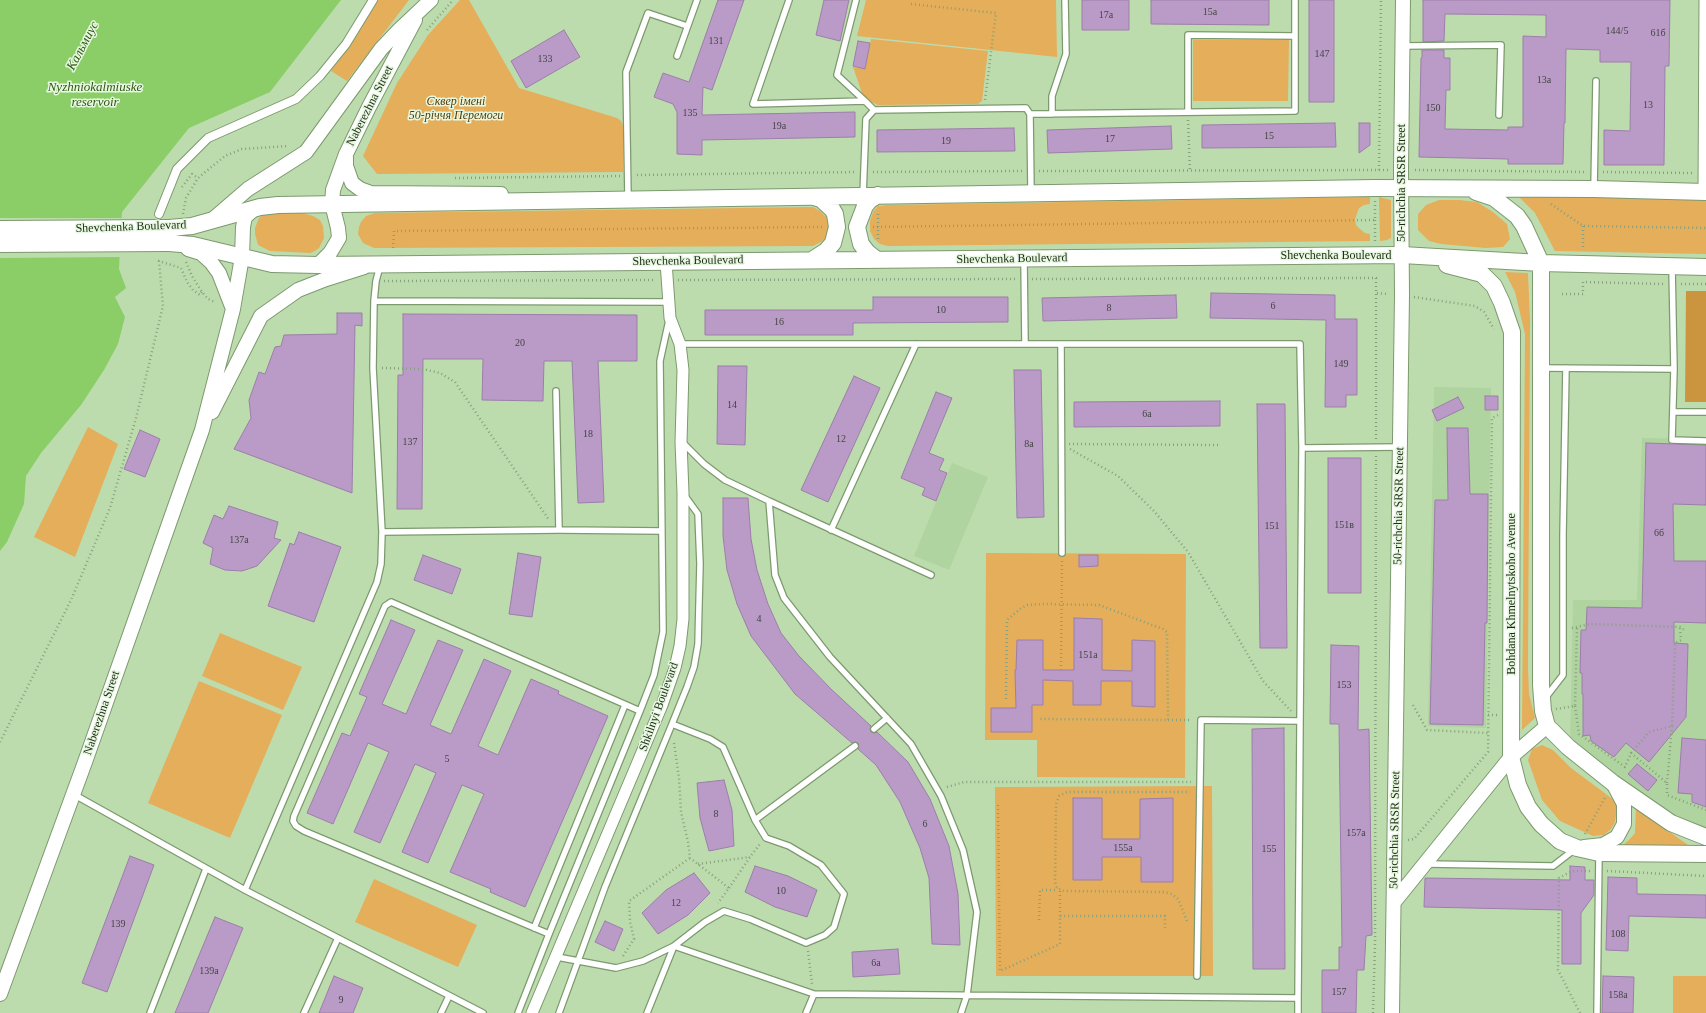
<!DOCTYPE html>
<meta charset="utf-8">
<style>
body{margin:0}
canvas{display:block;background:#bcdcae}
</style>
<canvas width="1706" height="1013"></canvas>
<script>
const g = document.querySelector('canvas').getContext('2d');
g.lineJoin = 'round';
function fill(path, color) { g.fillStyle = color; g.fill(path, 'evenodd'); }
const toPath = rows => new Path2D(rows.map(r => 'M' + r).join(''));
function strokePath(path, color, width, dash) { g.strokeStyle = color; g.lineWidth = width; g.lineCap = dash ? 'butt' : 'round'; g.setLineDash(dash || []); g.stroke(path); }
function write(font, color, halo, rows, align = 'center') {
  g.font = font + ' "Times New Roman",serif'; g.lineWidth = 3; g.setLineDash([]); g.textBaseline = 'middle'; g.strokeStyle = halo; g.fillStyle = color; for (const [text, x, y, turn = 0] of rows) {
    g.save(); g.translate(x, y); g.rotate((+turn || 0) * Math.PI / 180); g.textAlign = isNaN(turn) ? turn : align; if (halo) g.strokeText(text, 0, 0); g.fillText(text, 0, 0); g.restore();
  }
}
const built = toPath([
 [1434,387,1491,388,1486,728,1428,726],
 [1642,438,1706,439,1706,832,1675,823,1570,745,1573,600,1637,600],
 [952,463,988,477,949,570,914,556]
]);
const green = toPath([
 [377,0,409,0,347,81,331,71],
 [460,0,469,0,519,88,617,118,621,121,623,126,623,172,377,174,363,156,397,83,428,35],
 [866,0,1056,0,1057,57,857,36],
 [871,39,988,51,982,101,978,104,878,105,871,102,862,93,853,67,865,69],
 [1193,40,1289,40,1288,101,1193,101],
 [1516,194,1706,198,1706,254,1555,251,1535,213],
 [1370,197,1370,204,1364,205,1359,208,1355,219,1356,225,1360,229,1365,233,1370,234,1370,241,888,246,880,244,874,239,870,231,870,221,873,212,878,206,888,205],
 [1379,197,1391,200,1391,238,1387,240,1380,241],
 [1439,200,1459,200,1477,202,1493,212,1507,224,1510,239,1503,247,1486,248,1441,244,1429,241,1418,230,1418,214,1426,205],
 [813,207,820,211,827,218,829,226,827,237,821,242,813,246,374,248,363,243,358,234,359,227,361,222,366,216,375,213],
 [302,213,313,216,320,220,323,226,324,238,319,248,315,251,310,253,270,251,258,245,255,234,255,228,259,218,263,215,271,214],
 [1505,272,1528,273,1530,321,1528,667,1529,694,1535,718,1522,730,1525,334,1515,292],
 [88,427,118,444,75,557,34,537],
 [986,553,1186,554,1185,778,1037,777,1037,740,985,740],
 [220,633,302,667,283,710,202,676],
 [199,681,282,715,230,838,148,803],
 [1542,745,1553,750,1571,768,1614,800,1617,808,1615,822,1611,829,1604,835,1593,836,1560,821,1542,800,1528,760,1532,749],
 [1212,786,1213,976,996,976,995,787],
 [1636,808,1688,845,1690,848,1687,850,1623,845,1630,839,1635,833],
 [374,879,477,925,458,967,355,922],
 [1673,976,1706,976,1706,1013,1673,1013]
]);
const forest = toPath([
 [1686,291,1706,291,1706,402,1685,402]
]);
const water = toPath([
 [0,0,341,0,270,92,189,128,122,212,119,269,126,288,115,297,125,317,118,344,104,370,81,405,41,453,26,476,24,504,7,542,0,551]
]);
const pier = toPath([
 [0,218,124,218,121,257,0,258]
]);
const building = toPath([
 [718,0,744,0,712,90,703,87,702,115,855,112,855,137,702,140,702,155,677,154,677,112,673,104,654,97,663,73,689,82,718,0],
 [824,0,849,0,840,41,816,35,824,0],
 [1082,0,1129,0,1129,30,1082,30,1082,0],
 [1151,0,1269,0,1269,25,1151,24,1151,0],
 [1309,0,1334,0,1334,102,1309,102,1309,0],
 [1423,0,1670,0,1669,66,1665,66,1664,165,1604,165,1604,130,1630,131,1631,62,1600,62,1600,50,1566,49,1565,123,1564,123,1563,164,1508,164,1508,159,1419,157,1421,58,1422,58,1422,50,1444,50,1444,58,1450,58,1450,90,1446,90,1445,129,1508,130,1508,127,1523,127,1523,36,1546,37,1546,15,1445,14,1444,41,1423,42,1423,0],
 [564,30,580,57,526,88,511,61,564,30],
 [858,41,870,43,865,69,853,66,858,41],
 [1335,123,1336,147,1202,148,1202,125,1335,123],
 [1359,123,1370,123,1370,145,1359,153,1359,123],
 [1171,126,1172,149,1048,153,1047,130,1171,126],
 [1014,128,1015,151,877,152,877,130,1014,128],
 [1211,293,1335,295,1335,319,1357,319,1357,395,1346,395,1346,407,1325,407,1326,320,1210,318,1211,293],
 [1176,295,1177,318,1043,321,1042,298,1176,295],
 [873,297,1008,297,1008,322,853,323,853,335,705,335,705,310,873,310,873,297],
 [337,313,362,313,362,326,355,325,352,493,234,449,251,418,249,400,259,372,265,374,275,347,281,346,284,335,337,334,337,313],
 [403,314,637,315,637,361,598,361,604,502,578,503,572,361,544,361,543,401,482,400,483,359,423,359,422,509,397,509,398,375,403,375,403,314],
 [718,366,747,366,745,445,717,444,718,366],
 [1014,370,1041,370,1044,517,1017,518,1014,370],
 [854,376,880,388,828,502,801,490,854,376],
 [936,392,952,398,929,453,944,459,939,470,947,473,936,501,922,495,925,488,901,478,936,392],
 [1485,396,1498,396,1498,410,1485,410,1485,396],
 [1458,397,1464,408,1437,421,1432,410,1458,397],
 [1220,401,1220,426,1074,427,1074,402,1220,401],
 [1257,404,1285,404,1287,648,1260,648,1257,404],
 [1447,428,1468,428,1470,494,1488,494,1487,623,1485,623,1483,725,1430,724,1435,500,1448,500,1447,428],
 [140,430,160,439,145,477,124,469,140,430],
 [1646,443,1706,445,1706,505,1673,504,1674,561,1706,561,1706,623,1674,622,1674,643,1688,644,1686,717,1649,762,1626,743,1614,757,1591,741,1590,735,1583,736,1583,694,1582,694,1582,673,1580,673,1581,630,1586,630,1587,607,1642,608,1646,443],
 [1328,458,1361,458,1361,593,1328,593,1328,458],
 [723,498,748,498,751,539,757,570,768,604,781,633,799,656,831,689,871,726,870,729,871,732,874,733,877,732,908,762,930,799,949,846,958,894,960,945,932,944,929,878,920,848,900,802,876,765,858,749,858,743,855,742,852,743,795,694,751,636,737,604,727,570,723,536,723,498],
 [229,506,278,522,274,538,281,540,257,566,242,571,225,570,210,564,213,548,203,543,214,515,223,519,229,506],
 [299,532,341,547,314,622,268,606,290,543,294,545,299,532],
 [518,553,541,557,532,617,509,614,518,553],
 [423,555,461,569,452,594,414,580,423,555],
 [1079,555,1098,555,1098,566,1079,567,1079,555],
 [1074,618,1102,619,1102,670,1132,671,1132,640,1155,641,1155,707,1132,706,1132,681,1101,681,1101,705,1073,705,1073,681,1043,680,1043,705,1032,705,1032,732,991,732,991,708,1016,708,1015,670,1016,670,1017,640,1043,640,1043,670,1074,670,1074,618],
 [391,620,415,630,382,704,406,714,438,640,463,650,430,725,451,734,484,659,511,671,478,746,498,755,531,679,559,691,558,694,608,716,525,907,490,892,491,889,450,872,484,794,462,785,428,863,402,852,436,773,415,764,380,843,354,832,389,752,368,743,333,824,307,813,342,733,350,736,367,697,359,694,391,620],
 [1331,645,1359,646,1358,730,1369,729,1372,935,1366,936,1364,970,1357,970,1356,1013,1322,1013,1322,970,1339,970,1339,947,1342,947,1339,724,1330,724,1331,645],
 [1284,728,1285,969,1253,969,1252,729,1284,728],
 [1682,738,1706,740,1706,807,1692,802,1692,794,1678,793,1682,738],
 [1637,764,1657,780,1648,791,1628,774,1637,764],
 [724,780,732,810,734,846,709,851,700,818,697,783,724,780],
 [1073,798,1102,798,1102,839,1140,839,1140,799,1173,798,1173,882,1141,882,1141,857,1102,857,1102,880,1073,880,1073,798],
 [130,856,154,865,107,992,82,983,130,856],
 [755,866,788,876,817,890,807,917,775,907,745,892,755,866],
 [1570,866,1585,867,1585,880,1594,880,1594,895,1581,913,1581,964,1562,964,1562,910,1424,907,1425,878,1570,880,1570,866],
 [694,873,710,893,688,915,658,934,642,913,666,890,694,873],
 [1608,877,1637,878,1637,894,1706,895,1706,918,1629,916,1628,951,1606,950,1608,877],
 [215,917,243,928,208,1013,175,1013,215,917],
 [605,921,623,929,614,951,595,942,605,921],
 [898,949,900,974,853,977,852,952,898,949],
 [334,976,363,988,353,1013,319,1013,334,976],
 [1603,976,1634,977,1633,1013,1602,1013,1603,976]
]);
const path = toPath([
 [911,4,996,13,985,100],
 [427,30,453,0],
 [1188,120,1190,171],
 [1379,170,1381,0],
 [1415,170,1586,172],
 [1039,171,1388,170],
 [873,172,1022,171],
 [1603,172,1694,173],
 [637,175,856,172],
 [455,178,620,176],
 [182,187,192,174,198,178],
 [1551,204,1583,226,1706,228],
 [183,214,186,198,198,178,225,156,242,149,288,146],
 [1583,226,1583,249],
 [873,227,1375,220,1375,201],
 [878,239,878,214],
 [1375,241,1375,220],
 [393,248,394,231,822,227],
 [186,262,192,276,202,292,208,299,215,302],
 [1032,279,1376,278,1376,293,1389,294],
 [678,280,1015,279],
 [384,281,655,280],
 [1681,284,1706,284],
 [1562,294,1583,294,1583,282,1664,284],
 [1414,297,1475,306,1484,312,1494,329],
 [382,368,423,369,440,373,455,382,549,520],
 [1376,439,1376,293],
 [1069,444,1219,445],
 [1070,449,1118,476,1154,511,1188,552,1263,681,1291,711],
 [1572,628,1590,624,1680,627,1686,631],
 [1061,670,1062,561],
 [1006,699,1007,620,1020,609,1027,605,1046,604,1099,605,1163,629,1167,632,1168,720,1040,719],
 [1413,705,1427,730,1488,733],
 [1575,706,1579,734,1625,767,1631,753,1667,783,1667,795,1706,810],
 [1556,709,1575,706,1577,628],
 [1488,715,1498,715],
 [1168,720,1192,720],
 [0,742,71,600,110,508,136,418,163,306,159,261,181,268,187,282,193,290,200,295,202,292],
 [674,743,679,778,681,812,688,842,690,858,729,888,718,903],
 [1631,753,1649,732,1672,726,1675,643,1681,640,1680,628],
 [1667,783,1672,726],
 [947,787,964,782,1191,782],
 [998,805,1000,971,1060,944,1060,916,1165,916,1165,928],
 [1585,834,1606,796],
 [1408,840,1414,839,1488,752,1492,418,1498,415],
 [698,864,750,857],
 [1607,871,1706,876],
 [729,888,750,857,760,844],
 [1060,916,1060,890],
 [1039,920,1040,890,1056,890,1057,888],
 [1187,921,1178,899,1172,894,1163,892,1064,891,1057,888,1055,882,1056,804,1059,796,1067,792,1190,792],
 [808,951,812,984],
 [623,956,634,939,630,921,629,901,690,858],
 [1373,1013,1375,944,1376,456],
 [1580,1013,1558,970,1559,878,1572,871,1590,871]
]);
const service = toPath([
 [789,0,753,104,865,101,874,110,1026,108,1030,114,1031,191],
 [856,0,837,75,865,101],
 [1403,46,1501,45,1499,115],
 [677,56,697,0],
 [1188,112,1188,35,1295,36,1295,0],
 [1030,114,1295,111,1295,36],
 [1052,114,1052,96,1066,54,1065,0],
 [1594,188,1596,81],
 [863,195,866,119,874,110],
 [628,198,626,72,648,13,687,26],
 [1024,260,1025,344],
 [1672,267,1674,369,1672,440,1706,441],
 [374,301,667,302],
 [680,344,1300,344,1302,448,1400,447],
 [1061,344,1062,553],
 [1542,368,1674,369],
 [556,391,559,530],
 [1673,412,1706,412],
 [682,442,704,464,725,480,769,501,775,575,784,598,830,657,911,744,941,796,963,850,977,912,967,995,961,1013],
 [685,496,698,514,700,564,698,644,694,667,687,687,672,724,710,739,723,747,755,820,855,746],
 [769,501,931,575],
 [831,530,916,344],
 [382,532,559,530,662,531],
 [1546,697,1563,675,1563,535,1566,368],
 [874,729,887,718],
 [73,794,245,890,483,1013],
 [1427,864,1553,866,1575,849],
 [245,890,377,582,381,564,382,532,373,368,374,301,376,281,380,266],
 [534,928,625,705],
 [549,934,640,711],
 [557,957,616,968,643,961,674,946,705,922,724,911,750,919,806,943,825,935,834,927,844,894,821,865,789,846,766,838,755,820],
 [1197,976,1201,720,1300,721],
 [1298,998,1302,448],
 [150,1013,206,869],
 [304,1013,338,938],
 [441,1013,449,996],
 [518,1013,549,934,304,831,296,826,293,821,294,816,385,606,391,602,640,711,654,675,663,632,660,361,669,320],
 [559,1013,605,887,672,724],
 [647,1013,674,946,814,994],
 [806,1013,814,994,1298,998,1298,1013],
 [1597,1013,1599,853]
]);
const pedestrian = toPath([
 [159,214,177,169,208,138,296,99,320,76,346,44,373,0]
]);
const minor = toPath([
 [1704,192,1705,0],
 [532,1013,662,705,675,668,680,646,683,619,683,493,681,442,683,370,680,344,670,318,666,262]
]);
const tertiary = toPath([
 [346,157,346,166,352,183,360,189,371,193,501,194],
 [212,220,248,189,306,152,381,49,399,30,431,0],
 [188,249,201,253,211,262,219,273,233,309],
 [318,265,330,253,339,238,338,228,332,204,333,190,346,154,369,107,415,20],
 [212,412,261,316,298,290,326,279,364,267],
 [1584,847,1603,845,1617,837,1624,824,1624,804,1613,783],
 [1394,902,1511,757,1547,726],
 [0,994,85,762,202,430,233,309,242,257,243,227,245,217,253,210,258,208],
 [1392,1013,1402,295,1401,170,1403,0]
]);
const secondary = toPath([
 [1476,192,1494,198,1517,216,1524,226,1541,263,1541,685,1543,711,1547,726,1568,747,1613,783,1671,823,1706,837],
 [169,228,192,226,260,207,278,205,1375,188,1594,189,1706,192],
 [169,243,193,245,272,264,318,265,1402,255,1541,263,1706,267],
 [812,260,826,251,833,243,837,227,835,214,832,209,821,199,814,197],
 [877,260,867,252,861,244,857,227,865,206,870,200,878,195],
 [1447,265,1482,274,1494,286,1502,303,1512,332,1511,757,1518,785,1528,807,1541,824,1560,841,1577,848,1599,853,1706,854]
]);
const secondaryBridge = toPath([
 [0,229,169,228],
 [0,244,169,243]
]);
const numberNames = [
 ["15а",1210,12],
 ["17а",1106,15],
 ["144/5",1617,31],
 ["61б",1658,33],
 ["131",716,41],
 ["147",1322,54],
 ["133",545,59],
 ["13а",1544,80],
 ["13",1648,105],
 ["150",1433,108],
 ["135",690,113],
 ["19а",779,126],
 ["15",1269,136],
 ["17",1110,139],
 ["19",946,141],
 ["6",1273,306],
 ["8",1109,308],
 ["10",941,310],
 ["16",779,322],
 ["20",520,343],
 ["149",1341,364],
 ["14",732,405],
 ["6а",1147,414],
 ["18",588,434],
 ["12",841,439],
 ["137",410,442],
 ["8а",1029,444],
 ["151в",1344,525],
 ["151",1272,526],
 ["6б",1659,533],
 ["137а",239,540],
 ["4",759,619],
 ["151а",1088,655],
 ["153",1344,685],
 ["5",447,759],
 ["8",716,814],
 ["6",925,824],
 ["157а",1356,833],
 ["155а",1123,848],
 ["155",1269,849],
 ["10",781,891],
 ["12",676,903],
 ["139",118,924],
 ["108",1618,934],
 ["6а",876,963],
 ["139а",209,971],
 ["157",1339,992],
 ["158а",1618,995],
 ["9",341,1000]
];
const parkNames = [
 ["Сквер імені",456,102],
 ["50-річчя Перемоги",456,116]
];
const streetNames = [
 ["Naberezhna Street",370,106,-63],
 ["50-richchia SRSR Street",1402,183,-90],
 ["Shevchenka Boulevard",131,227,-2],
 ["Shevchenka Boulevard",1336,256],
 ["Shevchenka Boulevard",1012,259,-1],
 ["Shevchenka Boulevard",688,261,-1],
 ["50-richchia SRSR Street",1399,506,-89],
 ["Bohdana Khmelnytskoho Avenue",1512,594,-90],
 ["Shkilnyi Boulevard",659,707,-70],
 ["Naberezhna Street",102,713,-71],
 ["50-richchia SRSR Street",1395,830,-89]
];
const waterNames = [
 ["Кальмиус",83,46,-62],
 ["Nyzhniokalmiuske",95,88],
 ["reservoir",95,103]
];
fill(built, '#afd49f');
fill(green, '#e4ae5b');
fill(forest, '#cb9540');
fill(water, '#8bce68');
fill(pier, '#bcdcae');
fill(building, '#ba9bc7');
strokePath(building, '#9c7ea9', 1);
strokePath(service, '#7c9a6e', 8);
strokePath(pedestrian, '#7c9a6e', 10);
strokePath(minor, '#7c9a6e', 13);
strokePath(tertiary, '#7c9a6e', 16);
strokePath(secondary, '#7c9a6e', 18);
strokePath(path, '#87a17c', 2.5, [1, 3]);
strokePath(service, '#fff', 5.5);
strokePath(pedestrian, '#fff', 8);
strokePath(minor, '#fff', 11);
strokePath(tertiary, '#fff', 14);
strokePath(secondary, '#fff', 16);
strokePath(secondaryBridge, '#7c9a6e', 18, []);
strokePath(secondaryBridge, '#fff', 16);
write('10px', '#444643', null, numberNames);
write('italic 12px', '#553a09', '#e7f8e0', parkNames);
write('12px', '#1d2917', '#e7f8e0', streetNames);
write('italic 13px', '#2d5712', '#e7f8e0', waterNames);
</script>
